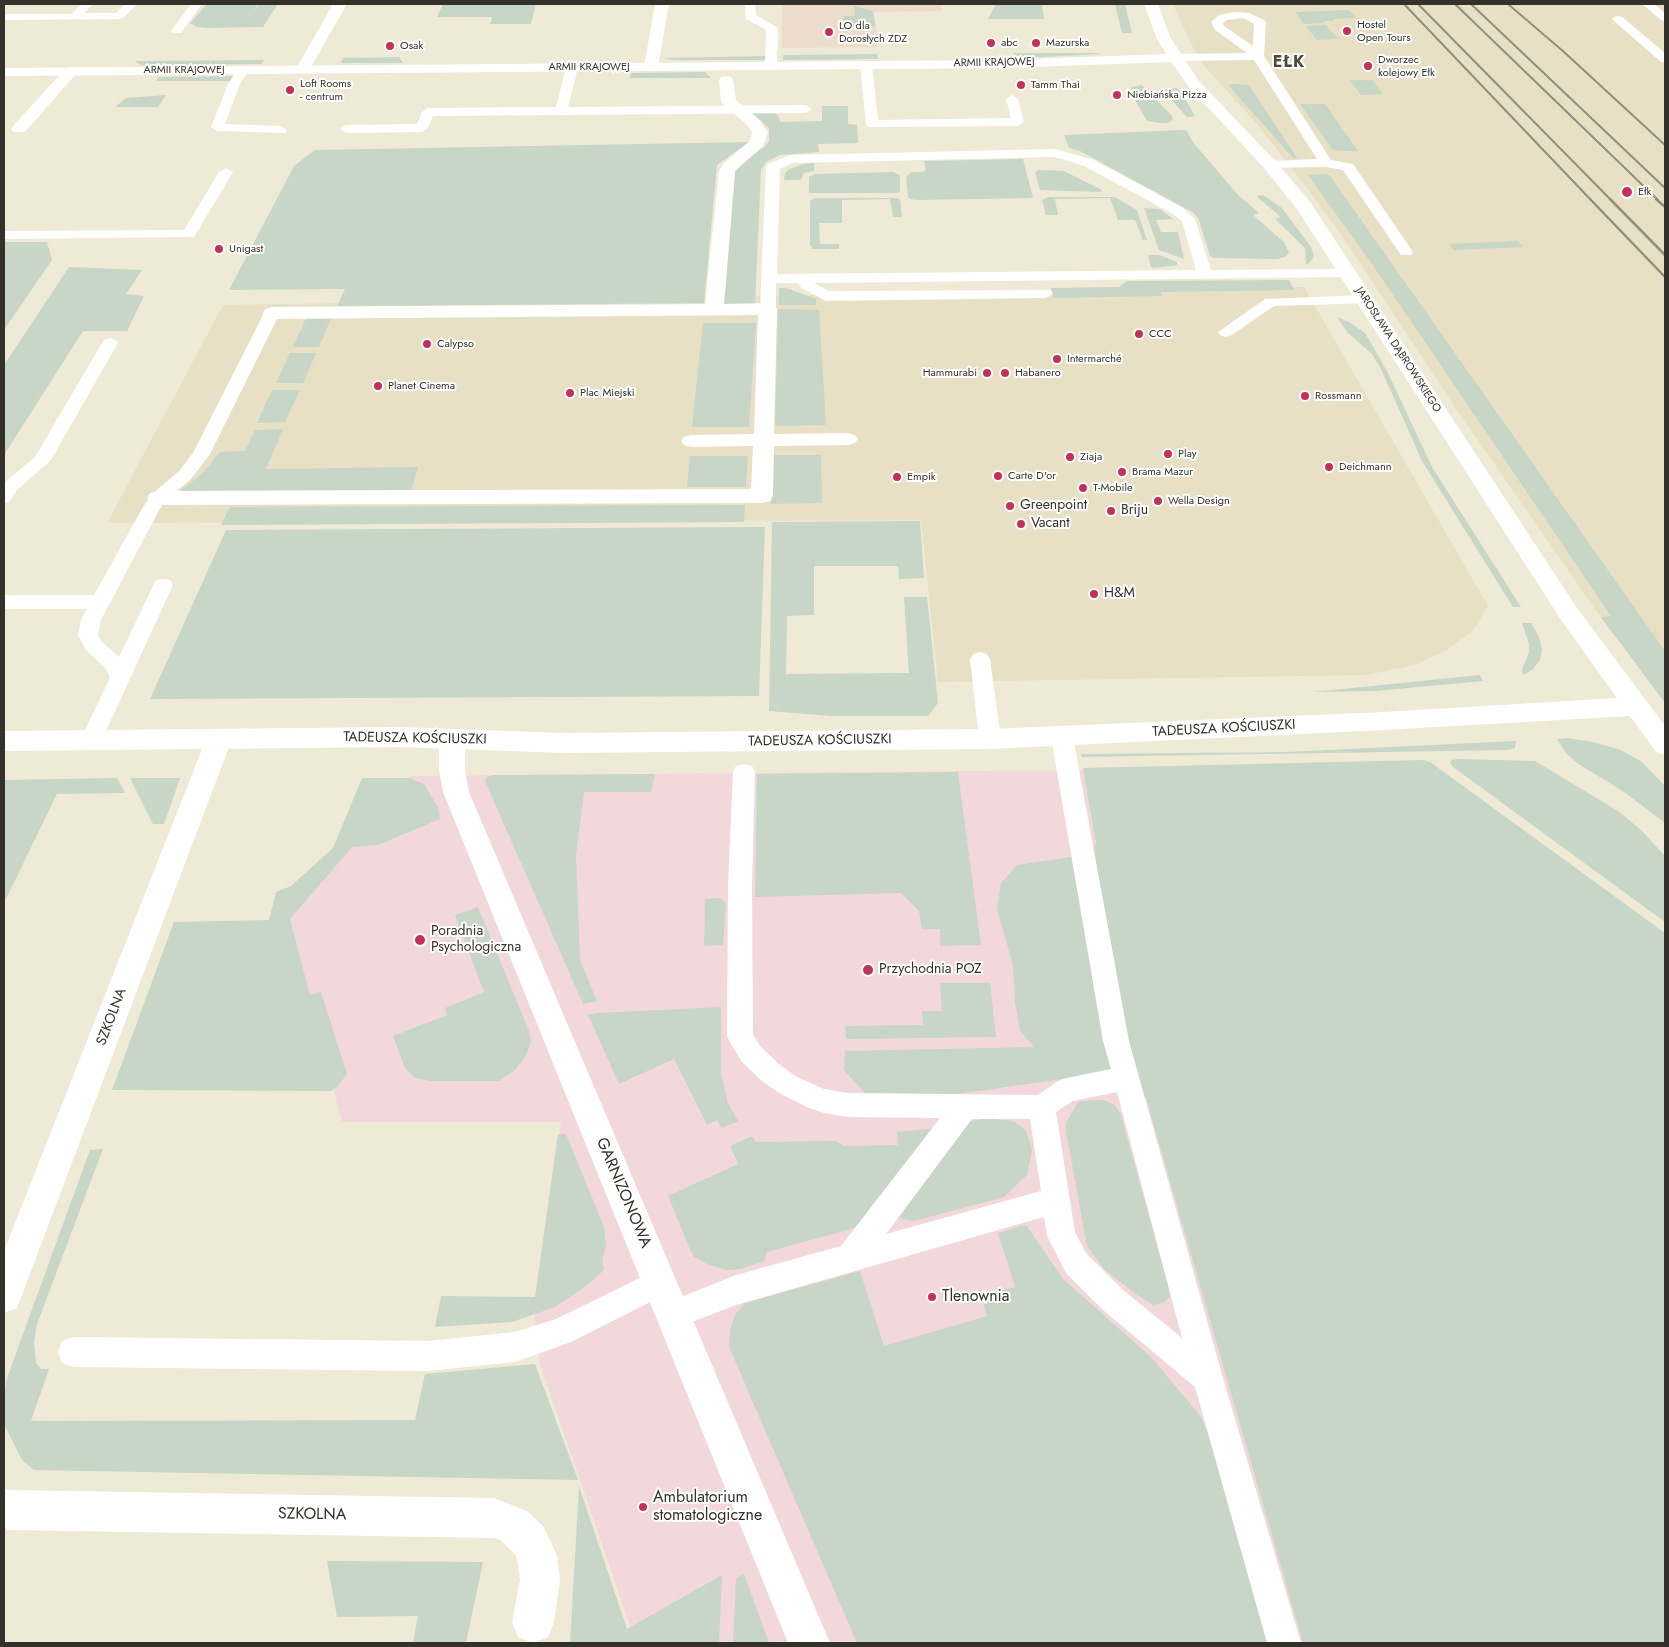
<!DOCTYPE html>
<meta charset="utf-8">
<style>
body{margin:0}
#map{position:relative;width:1669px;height:1647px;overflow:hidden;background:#efead5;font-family:Jost,sans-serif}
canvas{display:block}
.frame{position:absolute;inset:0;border:5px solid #333129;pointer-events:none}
</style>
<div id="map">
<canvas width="1669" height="1647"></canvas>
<div class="frame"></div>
</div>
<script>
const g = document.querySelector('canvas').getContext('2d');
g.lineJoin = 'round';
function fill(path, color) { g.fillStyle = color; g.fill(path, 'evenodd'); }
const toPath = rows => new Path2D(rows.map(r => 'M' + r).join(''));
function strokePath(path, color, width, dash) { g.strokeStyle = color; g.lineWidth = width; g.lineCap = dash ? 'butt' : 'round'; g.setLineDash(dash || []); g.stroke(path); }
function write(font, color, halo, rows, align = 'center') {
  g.font = font + ' Jost,sans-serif'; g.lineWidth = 4; g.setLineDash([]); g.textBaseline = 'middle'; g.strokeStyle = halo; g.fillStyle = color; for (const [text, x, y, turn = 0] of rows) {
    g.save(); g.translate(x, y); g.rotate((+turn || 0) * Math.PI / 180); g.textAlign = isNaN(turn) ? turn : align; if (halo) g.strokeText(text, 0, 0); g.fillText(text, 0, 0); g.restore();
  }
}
const built = toPath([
 [1173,4,1665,5,1665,680,1613,635,1459,413,1344,239,1307,188,1256,123,1206,68,1190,42],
 [1304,287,1488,606,1473,631,1447,650,1415,665,1366,675,938,682,921,520,107,523,223,305]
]);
const education = toPath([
 [782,4,940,4,942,11,874,12,879,47,782,48]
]);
const medical = toPath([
 [1084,770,1665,1643,636,1643,540,1364,534,1311,561,1122,342,1122,288,918,410,776]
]);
const green = toPath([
 [207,4,258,4,253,13,259,4,278,4,263,27,208,28,197,27,190,23],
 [443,4,536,4,531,24,490,24,492,17,437,17],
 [996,4,1042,4,1044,19,988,19],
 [1115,4,1125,4,1132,33,1122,33],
 [854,6,873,11,875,27,844,27,843,16,855,16],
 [1349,10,1356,18,1333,19,1334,21,1324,21,1324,23,1304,24,1295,12],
 [1326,25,1338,39,1317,40,1306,26],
 [1013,53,1096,53,1101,54,1020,58],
 [877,54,878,59,783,60,783,55],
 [767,56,767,60,672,60,664,58],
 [399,57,403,63,341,63,343,58],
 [264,60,261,64,141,65,135,61],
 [705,72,711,78,630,78,631,73],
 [233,76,230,81,156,81,159,77],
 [1372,80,1383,94,1361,95,1350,80],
 [1235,84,1249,85,1297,158,1294,159,1228,85],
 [1142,85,1172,116,1173,120,1168,123,1159,123,1147,121,1130,91,1132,87],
 [1177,88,1187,102,1195,116,1187,117,1162,90],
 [166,95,158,107,115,107,126,98],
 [1300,104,1325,104,1358,151,1340,151,1332,149],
 [822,106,848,106,848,124,857,125,858,143,818,144,819,152,780,155,766,162,761,170,755,306,724,306,735,172,739,165,764,147,769,141,769,128,750,111,772,112,778,115,780,122,822,121],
 [1184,130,1187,131,1192,141,1238,195,1259,213,1253,215,1284,242,1289,253,1285,257,1277,259,1214,258,1210,256,1199,220,1194,213,1080,151,1069,148,1064,135],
 [749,142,717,165,704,303,337,306,345,289,229,290,294,166,315,150],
 [1021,159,1023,159,1033,198,916,200,910,199,908,197,906,177,912,172,923,172,926,170,924,161],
 [814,163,814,171,804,173,801,180,784,180,785,173,789,169,804,164],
 [1039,170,1064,171,1102,190,1100,192,1040,190,1035,172],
 [893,172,900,175,900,191,898,193,809,193,809,177,815,174],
 [1325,174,1330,176,1665,651,1665,703,1601,617,1611,616,1370,261,1308,175],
 [1263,195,1282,208,1311,247,1314,256,1312,260,1306,265,1305,248,1275,219,1281,217,1256,196],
 [1048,197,1115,197,1137,210,1147,240,1143,240,1135,220,1118,220,1110,198,1055,199,1058,215,1046,215,1042,200],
 [815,198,897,198,900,199,902,217,893,217,890,199,842,200,842,223,819,223,820,244,839,244,839,249,813,249,810,245,810,201],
 [1144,208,1160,209,1172,218,1173,219,1156,220,1161,232,1178,232,1184,259,1159,250],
 [1518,241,1523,247,1454,250,1449,244],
 [4,242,47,242,52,260,4,330],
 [1150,255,1159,255,1177,262,1177,265,1154,268,1151,267,1148,256],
 [69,267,142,270,126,294,144,296,127,331,83,331,4,455,4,365],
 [1289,280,1294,290,1161,292,1162,296,1054,298,1051,288,1119,287,1127,281],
 [779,288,786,288,816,299,816,305,779,305],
 [778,309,819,310,826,425,775,426],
 [1337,317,1349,322,1365,333,1388,373,1432,467,1521,607,1513,607,1422,461,1381,369,1372,354,1348,333],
 [306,318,331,318,319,347,293,347],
 [703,323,756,323,749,427,692,427],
 [290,353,316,353,303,383,276,383],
 [272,390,300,390,285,422,257,423],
 [283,429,266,469,418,467,411,490,180,491,203,473,220,452,245,451,255,430],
 [773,455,821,455,822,503,771,504],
 [690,456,748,456,746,487,687,487],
 [745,505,744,522,221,525,230,507],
 [920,521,924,578,899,579,898,566,814,566,814,615,787,616,786,674,909,673,904,597,927,597,938,703,928,716,831,716,769,711,772,522],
 [765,527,759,696,150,699,226,530],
 [1522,623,1531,623,1539,637,1542,650,1540,660,1532,670,1523,675,1522,670,1529,652,1529,644],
 [1480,675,1483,681,1376,691,1313,692],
 [1567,738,1593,742,1621,750,1642,762,1665,786,1665,823,1624,792,1577,763,1566,753,1557,739],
 [1516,741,1515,748,1509,750,1082,757,1081,754,1287,752],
 [1458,759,1535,761,1618,811,1641,830,1665,856,1665,922,1453,767,1450,762,1451,760],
 [1423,760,1430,762,1665,933,1665,1643,1303,1643,1146,1098,1126,1084,1084,1074,1083,1076,957,1094,865,1093,844,1070,845,1051,1034,1047,1020,1030,1015,1002,1013,965,997,909,1001,883,1017,865,1091,854,1096,843,1083,768],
 [958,772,981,945,940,946,940,929,922,929,919,911,901,893,755,897,757,774],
 [655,774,651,792,584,792,576,856,580,960,597,1001,583,1004,485,781,487,777,493,775],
 [117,778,125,793,57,794,4,903,4,780],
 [130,778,180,778,164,824,153,824],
 [362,778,409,778,424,784,438,807,440,819,378,845,352,847,290,919,310,995,321,992,347,1074,337,1087,331,1091,112,1090,174,922,269,920,276,892,291,886,333,848],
 [719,898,724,901,726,905,723,945,704,946,705,899],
 [478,907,529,1031,531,1043,525,1057,515,1070,499,1081,431,1081,415,1078,405,1068,393,1036,447,1015,445,1008,484,992,455,915],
 [940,983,990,983,996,1037,846,1039,845,1026,923,1025,922,1011,942,1011],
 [721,1007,721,1073,728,1103,738,1121,722,1128,717,1120,707,1125,674,1059,619,1084,588,1015,598,1013],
 [1092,1100,1104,1100,1115,1105,1121,1115,1168,1285,1170,1297,1163,1303,1153,1305,1137,1295,1105,1270,1087,1246,1066,1131,1066,1123,1078,1102],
 [985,1118,1013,1121,1026,1130,1032,1151,1027,1175,1004,1197,914,1221,894,1217,963,1123],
 [936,1128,862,1226,767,1252,764,1261,741,1269,726,1270,707,1264,693,1256,668,1196,738,1164,730,1146,752,1136,756,1142,836,1141,844,1146,898,1145,897,1132],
 [558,1134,566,1134,604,1227,606,1246,602,1261,604,1270,586,1286,555,1307,512,1322,435,1327,441,1296,535,1297],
 [103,1149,37,1324,34,1342,36,1363,41,1369,49,1369,31,1421,415,1420,425,1374,535,1364,578,1480,34,1470,22,1460,4,1424,4,1397,7,1378,90,1150],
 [1026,1225,1063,1279,1151,1357,1201,1417,1212,1443,1268,1643,857,1643,729,1347,730,1330,735,1315,745,1303,860,1271,884,1346,987,1316,981,1296,1015,1287,998,1233],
 [579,1486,627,1629,722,1575,719,1643,570,1643],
 [327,1561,483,1562,466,1643,413,1643,418,1616,337,1617],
 [744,1574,769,1643,733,1643,736,1578]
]);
const service = toPath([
 [81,4,93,4,84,13,116,13,125,4,137,4,123,18,119,19,4,20,4,14,72,14,81,4],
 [191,4,202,4,181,33,173,33,171,31,191,4],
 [745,4,755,4,756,15,778,28,777,66,775,69,767,69,765,66,766,30,746,19,745,4],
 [1642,4,1654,4,1665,13,1665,21,1661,20,1642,4],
 [1234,12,1249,13,1264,20,1266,22,1264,56,1331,160,1353,164,1413,252,1411,255,1401,255,1343,170,1326,167,1265,168,1263,165,1265,162,1270,161,1317,159,1254,60,1171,61,1169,58,1175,54,1247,53,1215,30,1211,22,1219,15,1234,12],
 [1243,18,1254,24,1253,46,1224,26,1223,23,1227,20,1243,18],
 [1618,16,1622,17,1665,53,1665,62,1661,62,1614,21,1612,19,1614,17,1618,16],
 [866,61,872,65,878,120,1011,118,1006,99,1012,95,1018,99,1024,122,1018,126,868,127,866,124,860,65,866,61],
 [572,63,578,67,568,107,806,105,812,109,806,113,433,116,428,128,422,132,346,133,340,129,346,125,417,124,422,112,428,108,556,107,566,67,572,63],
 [243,66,249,70,240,84,225,124,281,126,287,130,286,133,217,131,211,127,228,84,239,67,243,66],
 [1055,149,1094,160,1183,208,1195,219,1211,270,1348,269,1353,270,1355,273,1353,276,1348,277,814,283,829,291,1050,290,1053,293,1050,296,1045,298,826,301,801,288,799,283,776,283,776,309,773,312,768,314,763,312,760,309,766,167,768,164,790,155,1055,149],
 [1055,157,1084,166,1173,214,1182,221,1196,270,777,274,780,169,792,163,1055,157],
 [226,168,233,172,194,237,4,239,4,231,184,230,219,172,226,168],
 [1365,295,1370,297,1373,300,1370,303,1274,306,1232,335,1226,337,1220,335,1218,332,1265,299,1365,295],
 [272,308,277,310,280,313,210,454,191,479,164,502,158,512,101,620,98,635,101,641,119,657,156,580,163,579,170,580,173,585,99,746,91,748,83,746,80,740,110,678,106,669,86,650,78,635,81,620,87,609,4,609,4,595,94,595,143,507,152,494,179,471,193,453,264,313,267,310,272,308],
 [110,338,116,340,118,343,51,460,17,490,10,501,4,503,4,483,35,457,102,343,104,340,110,338],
 [980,652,987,654,990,659,1001,739,998,745,990,747,982,745,979,739,970,659,973,654,980,652],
 [1062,729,1070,731,1073,737,1129,1041,1223,1378,1301,1643,1267,1643,1195,1387,1103,1310,1066,1273,1047,1236,1044,1217,736,1305,674,1329,664,1324,659,1314,664,1304,736,1275,841,1246,940,1118,848,1117,824,1113,809,1108,779,1093,762,1081,742,1062,731,1044,727,1036,728,885,733,772,736,766,744,764,752,766,755,772,752,885,753,1034,760,1046,780,1065,797,1077,824,1089,848,1093,1038,1095,1058,1081,1067,1078,1111,1069,1103,1041,1051,737,1054,731,1062,729],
 [1117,1092,1182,1338,1123,1290,1086,1253,1075,1232,1056,1112,1073,1101,1117,1092],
 [972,1119,1030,1119,1041,1191,886,1234,972,1119],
 [660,1268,670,1272,674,1282,670,1292,571,1342,515,1362,428,1371,73,1367,62,1363,58,1352,62,1341,73,1337,428,1341,515,1332,556,1319,660,1268]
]);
const pedestrian = toPath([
 [726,76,731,77,733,80,736,100,759,120,768,132,763,146,735,171,724,304,768,303,775,305,777,309,774,434,848,433,855,435,858,439,855,443,848,445,774,446,773,496,770,501,762,503,158,505,150,503,147,498,150,493,158,491,751,489,753,446,691,447,684,445,681,441,684,437,691,435,754,434,758,315,272,319,265,317,263,313,265,309,272,307,705,304,719,171,724,163,750,141,752,132,748,126,721,102,719,80,721,77,726,76]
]);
const minor = toPath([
 [333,4,347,4,308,72,298,72,296,69,333,4],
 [655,4,669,4,658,67,656,70,651,71,646,70,644,67,655,4],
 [71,67,76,68,78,71,76,74,25,132,13,132,11,129,13,126,66,68,71,67],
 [219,729,228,732,232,739,22,1295,17,1308,4,1313,4,1251,206,739,210,732,219,729],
 [452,730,461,733,465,740,465,770,469,792,830,1643,788,1643,443,792,439,770,439,740,443,733,452,730],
 [4,1489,9,1490,494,1498,527,1511,543,1526,551,1542,557,1556,560,1580,554,1622,548,1637,533,1643,518,1637,512,1622,520,1580,517,1559,515,1554,500,1540,494,1538,9,1530,4,1527,4,1489]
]);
const tertiary = toPath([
 [1144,4,1158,4,1170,37,1199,81,1276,162,1310,202,1577,608,1665,726,1665,755,1656,752,1630,716,1384,730,990,749,564,753,399,747,4,751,4,731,399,727,564,733,990,729,1384,712,1617,698,1561,620,1297,209,1264,168,1189,87,1171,62,1002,68,4,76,4,68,1002,60,1166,54,1156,37,1144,4]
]);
const railFar1 = toPath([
 [1404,4,1591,200],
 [1418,4,1611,200],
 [1455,4,1658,200],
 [1471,4,1665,188],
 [1508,4,1564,52,1665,145]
]);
const rail = toPath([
 [1590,199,1665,277],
 [1610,199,1665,255],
 [1656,199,1665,207]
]);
const markers = [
 [1347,31,5,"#c23257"],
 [829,32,5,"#c23257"],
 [991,43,5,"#c23257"],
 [1036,43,5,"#c23257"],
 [390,46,5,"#c23257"],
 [1368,66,5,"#c23257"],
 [1021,85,5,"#c23257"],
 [290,90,5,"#c23257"],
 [1117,95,5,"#c23257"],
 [1627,192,6,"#c23257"],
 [219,249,5,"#c23257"],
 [1139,334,5,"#c23257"],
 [427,344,5,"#c23257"],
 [1057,359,5,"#c23257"],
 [987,373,5,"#c23257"],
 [1005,373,5,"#c23257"],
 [378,386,5,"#c23257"],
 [570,393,5,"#c23257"],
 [1305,396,5,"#c23257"],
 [1168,454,5,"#c23257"],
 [1070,457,5,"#c23257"],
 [1329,467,5,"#c23257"],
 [1122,472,5,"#c23257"],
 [998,476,5,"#c23257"],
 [897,477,5,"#c23257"],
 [1083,488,5,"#c23257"],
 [1158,501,5,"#c23257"],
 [1010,506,5,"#c23257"],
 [1111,511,5,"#c23257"],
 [1021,524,5,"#c23257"],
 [1094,594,5,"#c23257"],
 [420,940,6,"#c23257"],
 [868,970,6,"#c23257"],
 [932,1297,5,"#c23257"],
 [643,1507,5,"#c23257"]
];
const farPoinames = [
 ["Hostel",1357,25],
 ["Open Tours",1357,38],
 ["LO dla",839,26],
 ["Dorosłych ZDZ",839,39],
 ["abc",1001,43],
 ["Mazurska",1046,43],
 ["Osak",400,46],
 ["Dworzec",1378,60],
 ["kolejowy Ełk",1378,73],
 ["Loft Rooms",300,84],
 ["- centrum",300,97],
 ["Tamm Thai",1031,85],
 ["Niebiańska Pizza",1127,95],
 ["Ełk",1638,192],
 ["Unigast",229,249],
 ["CCC",1149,334],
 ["Calypso",437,344],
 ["Intermarché",1067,359],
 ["Hammurabi",977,373,"right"],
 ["Habanero",1015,373],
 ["Planet Cinema",388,386],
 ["Plac Miejski",580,393],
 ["Rossmann",1315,396],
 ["Play",1178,454],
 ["Ziaja",1080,457],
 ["Deichmann",1339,467],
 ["Brama Mazur",1132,472],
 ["Carte D'or",1008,476],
 ["Empik",907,477],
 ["T-Mobile",1093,488],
 ["Wella Design",1168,501]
];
const farStreetnames = [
 ["ARMII KRAJOWEJ",994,63,-1],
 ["ARMII KRAJOWEJ",589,67],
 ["ARMII KRAJOWEJ",184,70],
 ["JAROSŁAWA DĄBROWSKIEGO",1398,350,57]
];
const poiNames = [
 ["Greenpoint",1020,506],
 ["Briju",1121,511],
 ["Vacant",1031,524],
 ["H&M",1104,594],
 ["Poradnia",431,932],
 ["Psychologiczna",431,948],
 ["Przychodnia POZ",879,970]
];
const streetNames = [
 ["TADEUSZA KOŚCIUSZKI",1224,729,-3],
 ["TADEUSZA KOŚCIUSZKI",415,739,1],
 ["TADEUSZA KOŚCIUSZKI",820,741,-1],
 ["SZKOLNA",112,1017,-69]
];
const farDistrictnames = [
 ["EŁK",1289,63]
];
const nearStreetnames = [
 ["GARNIZONOWA",623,1193,67],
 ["SZKOLNA",312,1515,1]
];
const nearPoinames = [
 ["Tlenownia",942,1297],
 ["Ambulatorium",653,1498],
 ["stomatologiczne",653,1516]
];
fill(built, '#e7e0c4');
fill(education, '#ebddca');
fill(medical, '#f3d8db');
fill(green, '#c7d6c6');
fill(service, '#fff');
fill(pedestrian, '#fff');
fill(minor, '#fff');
fill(tertiary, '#fff');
strokePath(railFar1, '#928e80', 2);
strokePath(rail, '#928e80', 2.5);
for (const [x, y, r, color] of markers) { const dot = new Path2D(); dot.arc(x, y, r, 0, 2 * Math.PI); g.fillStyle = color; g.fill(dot); strokePath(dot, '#fff', 2); }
write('11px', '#333129', '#fff', farPoinames, 'left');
write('11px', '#333129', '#fff', farStreetnames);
write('14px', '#333129', '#fff', poiNames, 'left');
write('14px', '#333129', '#fff', streetNames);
g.letterSpacing = '1px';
write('bold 16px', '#4e4a38', '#fff', farDistrictnames);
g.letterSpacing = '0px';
write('16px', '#333129', '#fff', nearStreetnames);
write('16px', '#333129', '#fff', nearPoinames, 'left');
</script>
